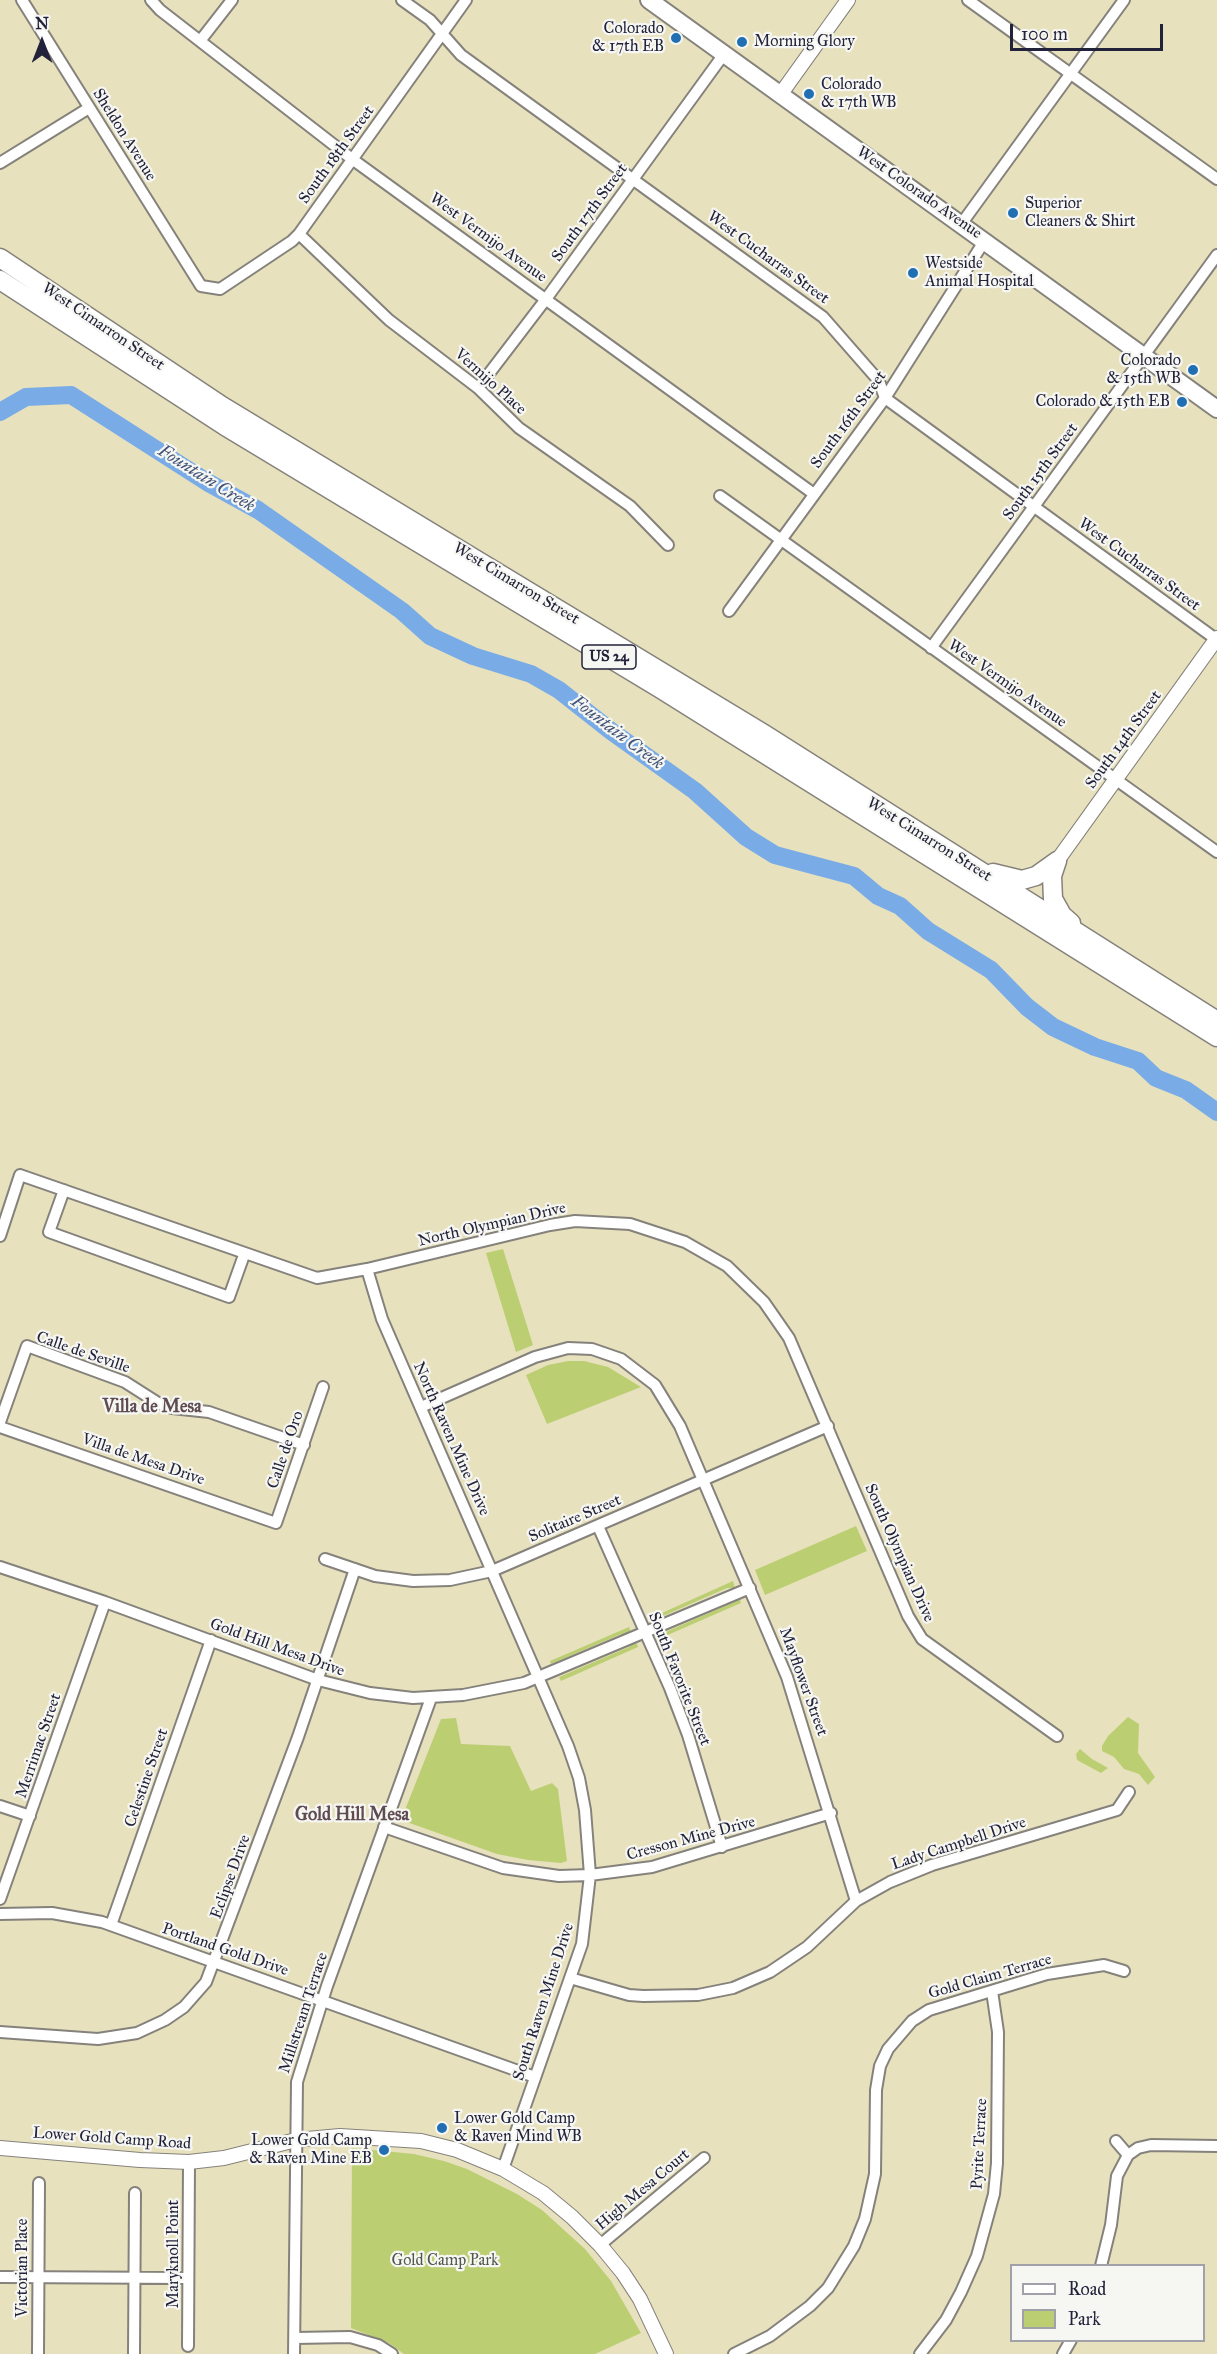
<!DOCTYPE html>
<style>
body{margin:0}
#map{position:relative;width:1217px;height:2354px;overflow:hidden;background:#e8e1be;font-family:"IM FELL Great Primer",serif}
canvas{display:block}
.legend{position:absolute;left:1010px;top:2264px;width:195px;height:78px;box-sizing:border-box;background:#f6f6f2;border:2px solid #a1a1a9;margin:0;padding:8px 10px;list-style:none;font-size:18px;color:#22223b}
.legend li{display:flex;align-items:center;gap:12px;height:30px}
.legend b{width:30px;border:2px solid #a1a1a9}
.north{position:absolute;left:12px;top:12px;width:60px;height:60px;-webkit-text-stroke:4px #f6f6f2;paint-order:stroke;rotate:0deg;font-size:16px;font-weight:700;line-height:24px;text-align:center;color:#22223b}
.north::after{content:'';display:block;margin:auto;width:21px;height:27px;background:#22223b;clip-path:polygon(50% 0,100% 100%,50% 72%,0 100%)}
.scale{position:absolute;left:1010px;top:24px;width:153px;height:27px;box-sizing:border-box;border:3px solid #22223b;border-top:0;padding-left:8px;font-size:18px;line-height:21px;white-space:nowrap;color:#22223b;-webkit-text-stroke:4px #f6f6f2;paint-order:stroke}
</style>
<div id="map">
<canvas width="1217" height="2354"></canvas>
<ul class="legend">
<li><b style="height:8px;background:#fff"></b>Road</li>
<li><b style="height:16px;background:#bbcf72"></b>Park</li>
</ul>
<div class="north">N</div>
<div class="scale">100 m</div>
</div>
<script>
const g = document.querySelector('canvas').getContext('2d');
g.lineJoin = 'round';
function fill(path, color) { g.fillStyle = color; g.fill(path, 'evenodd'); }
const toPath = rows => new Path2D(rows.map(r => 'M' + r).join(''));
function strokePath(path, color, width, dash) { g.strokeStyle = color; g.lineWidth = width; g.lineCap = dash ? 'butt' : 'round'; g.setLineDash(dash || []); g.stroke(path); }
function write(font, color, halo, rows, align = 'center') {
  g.font = font + ' "IM FELL Great Primer",serif'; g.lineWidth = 4.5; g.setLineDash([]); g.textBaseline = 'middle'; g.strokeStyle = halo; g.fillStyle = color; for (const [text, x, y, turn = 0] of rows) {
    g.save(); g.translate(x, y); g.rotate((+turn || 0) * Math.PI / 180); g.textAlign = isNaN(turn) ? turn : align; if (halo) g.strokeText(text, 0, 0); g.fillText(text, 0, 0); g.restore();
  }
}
const green = toPath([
 [503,1249,533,1345,516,1352,486,1253],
 [568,1361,584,1361,608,1367,641,1387,547,1424,526,1375,548,1365],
 [856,1526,867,1551,765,1595,755,1570],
 [733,1581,735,1588,727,1588,654,1620,653,1617],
 [739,1597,741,1603,663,1637,661,1634,732,1603],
 [629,1627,631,1632,619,1635,551,1664,550,1661],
 [636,1641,638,1647,561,1681,559,1677,629,1647],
 [1128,1717,1139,1724,1138,1753,1155,1777,1148,1785,1139,1774,1124,1769,1114,1757,1102,1751,1102,1746,1108,1736],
 [456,1718,461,1744,510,1746,531,1791,552,1783,558,1789,567,1861,561,1863,528,1860,497,1854,401,1820,441,1719],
 [1080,1749,1092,1759,1108,1768,1101,1773,1077,1760,1076,1754],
 [352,2148,414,2154,444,2161,467,2169,517,2194,542,2210,585,2249,611,2281,641,2333,595,2354,404,2354,389,2343,351,2328]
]);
const river = toPath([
 [0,412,26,397,71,395,207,482,258,510,402,611,430,636,473,656,531,674,559,690,611,731,695,791,746,837,775,855,854,876,878,896,900,906,928,931,991,970,1027,1007,1053,1027,1095,1047,1138,1061,1156,1078,1186,1090,1217,1112]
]);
const minor = toPath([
 [22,0,201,286,220,289,292,241,299,234,466,0],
 [151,0,160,10,352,159,814,494],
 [402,0,430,20,461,55,823,317,879,381,885,398,1217,640],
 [968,0,1217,179],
 [200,41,232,0],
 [0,163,89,108],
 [962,223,1124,0],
 [299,234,389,320,478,388,519,428,630,506,668,545],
 [478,388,546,299,724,54],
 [720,496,1217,852],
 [729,611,885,398,985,240],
 [931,648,1217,255],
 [64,1190,49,1232,229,1297,244,1255],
 [0,1236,20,1175,317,1278,367,1269],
 [421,1407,535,1357,568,1348,592,1349,621,1359,655,1385,680,1426,787,1677,856,1901],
 [0,1422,27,1346,125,1382,158,1403,172,1408,209,1412,304,1445],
 [0,1427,276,1523,323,1387],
 [598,1526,670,1688,688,1735,722,1847],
 [325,1559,375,1576,413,1581,450,1580,492,1571,828,1426],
 [0,1567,105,1602,318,1680,370,1693,413,1698,463,1695,524,1683,750,1588],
 [0,1806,30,1816],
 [384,1827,503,1868,559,1876,590,1875,652,1867,831,1813],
 [0,1899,105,1602],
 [0,1914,52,1913,102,1922,535,2077],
 [111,1925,211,1640],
 [570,1978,629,1995,643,1996,698,1995,733,1988,770,1972,807,1947,856,1901,890,1882,932,1865,1117,1810,1129,1792],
 [0,2032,98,2039,137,2033,165,2020,184,2007,206,1982,298,1737,355,1569],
 [1116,2141,1128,2155],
 [503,2169,582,1944,590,1875,585,1810,579,1778,568,1746,382,1319,367,1269,550,1225,575,1221,630,1224,685,1242,727,1266,764,1302,789,1338,908,1616,922,1639,1057,1736],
 [600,2245,704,2158],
 [1101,2266,1111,2225,1117,2176,1128,2155,1138,2148,1151,2145,1217,2146],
 [0,2277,188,2278],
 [295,2338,350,2337,378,2345,392,2354],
 [188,2346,189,2162],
 [134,2353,135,2193],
 [38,2354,39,2183],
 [294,2354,297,2082,327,1986,431,1698],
 [734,2354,770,2336,810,2306,828,2288,854,2246,865,2219,875,2174,876,2090,880,2066,888,2049,912,2021,929,2010,1047,1974,1104,1965,1124,1971],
 [920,2354,946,2320,961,2292,977,2256,994,2194,997,2163,998,2032,992,1991],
 [1063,2354,1071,2340]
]);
const tertiary = toPath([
 [780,95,848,0],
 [1057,861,1217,638],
 [0,2148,140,2160,189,2162,224,2158,296,2140,340,2136,421,2141,457,2150,503,2169,543,2193,572,2217,600,2245,623,2273,640,2299,666,2354]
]);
const primary = toPath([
 [649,0,1217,409]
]);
const trunk = toPath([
 [0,258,222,406,764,734,1217,1021],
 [0,280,225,426,661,689,1217,1037],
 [1057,861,1052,876,1053,899,1062,915,1071,923],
 [993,873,1022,880,1036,876,1057,861]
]);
const markers = [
 [676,38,6,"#1f6fb2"],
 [742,42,6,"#1f6fb2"],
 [809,94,6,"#1f6fb2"],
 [1013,213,6,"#1f6fb2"],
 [913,273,6,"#1f6fb2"],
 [1193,370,6,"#1f6fb2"],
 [1182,402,6,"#1f6fb2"],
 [442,2128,6,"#1f6fb2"],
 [384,2150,6,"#1f6fb2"]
];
const shields = [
 [609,657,54]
];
const shieldNames = [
 ["US 24",609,657]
];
const poiNames = [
 ["Colorado",664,29,"right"],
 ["& 17th EB",664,47,"right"],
 ["Morning Glory",754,42],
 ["Colorado",821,85],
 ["& 17th WB",821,103],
 ["Superior",1025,204],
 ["Cleaners & Shirt",1025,222],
 ["Westside",925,264],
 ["Animal Hospital",925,282],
 ["Colorado",1181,361,"right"],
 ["& 15th WB",1181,379,"right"],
 ["Colorado & 15th EB",1170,402,"right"],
 ["Lower Gold Camp",454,2119],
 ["& Raven Mind WB",454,2137],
 ["Lower Gold Camp",372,2141,"right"],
 ["& Raven Mine EB",372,2159,"right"]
];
const streetNames = [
 ["Sheldon Avenue",124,135,58],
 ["South 18th Street",337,155,-54],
 ["West Colorado Avenue",919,193,35],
 ["South 17th Street",590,213,-54],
 ["West Vermijo Avenue",488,238,36],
 ["West Cucharras Street",768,258,36],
 ["West Cimarron Street",103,327,34],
 ["Vermijo Place",490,382,42],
 ["South 16th Street",849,420,-54],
 ["South 15th Street",1041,472,-54],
 ["West Cucharras Street",1139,565,36],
 ["West Cimarron Street",516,584,31],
 ["West Vermijo Avenue",1007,684,35],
 ["South 14th Street",1124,740,-54],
 ["West Cimarron Street",929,840,32],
 ["North Olympian Drive",492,1225,-13],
 ["Calle de Seville",83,1353,19],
 ["North Raven Mine Drive",451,1439,66],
 ["Calle de Oro",286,1450,-71],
 ["Villa de Mesa Drive",143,1460,19],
 ["Solitaire Street",575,1519,-23],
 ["South Olympian Drive",899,1553,66],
 ["Gold Hill Mesa Drive",277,1648,20],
 ["South Favorite Street",679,1679,68],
 ["Mayflower Street",803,1682,70],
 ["Merrimac Street",39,1746,-71],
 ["Celestine Street",147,1778,-71],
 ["Cresson Mine Drive",691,1839,-15],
 ["Lady Campbell Drive",959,1844,-18],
 ["Eclipse Drive",231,1877,-70],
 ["Portland Gold Drive",225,1950,19],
 ["Gold Claim Terrace",990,1977,-16],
 ["South Raven Mine Drive",544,2002,-72],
 ["Millstream Terrace",304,2013,-72],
 ["Lower Gold Camp Road",112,2139,4],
 ["Pyrite Terrace",980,2144,-87],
 ["High Mesa Court",643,2190,-40],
 ["Maryknoll Point",174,2254,-90],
 ["Victorian Place",23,2268,-90]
];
const parkNames = [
 ["Gold Camp Park",445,2261]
];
const waterNames = [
 ["Fountain Creek",206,479,32],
 ["Fountain Creek",617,733,37]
];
const neighbourhoodNames = [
 ["Villa de Mesa",152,1408],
 ["Gold Hill Mesa",352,1816]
];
fill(green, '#bbcf72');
strokePath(river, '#79ace6', 18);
strokePath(minor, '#85827c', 14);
strokePath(tertiary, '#85827c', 16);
strokePath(primary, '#85827c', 20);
strokePath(trunk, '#85827c', 21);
strokePath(minor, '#fff', 10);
strokePath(tertiary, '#fff', 14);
strokePath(primary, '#fff', 16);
strokePath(trunk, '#fff', 18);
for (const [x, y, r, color] of markers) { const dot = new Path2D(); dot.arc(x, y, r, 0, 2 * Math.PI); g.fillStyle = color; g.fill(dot); strokePath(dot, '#f6f6f2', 2); }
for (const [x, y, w] of shields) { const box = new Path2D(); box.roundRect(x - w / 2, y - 12, w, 24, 4.5); g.fillStyle = '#f6f6f2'; g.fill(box); strokePath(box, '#22223b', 1.5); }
write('bold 15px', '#22223b', null, shieldNames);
write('16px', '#22223b', '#f6f6f2', poiNames, 'left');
write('16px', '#22223b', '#f6f6f2', streetNames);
write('16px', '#50564c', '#f6f6f2', parkNames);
write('italic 18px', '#405277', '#f6f6f2', waterNames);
write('bold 18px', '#5f4b52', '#f6f6f2', neighbourhoodNames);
</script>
